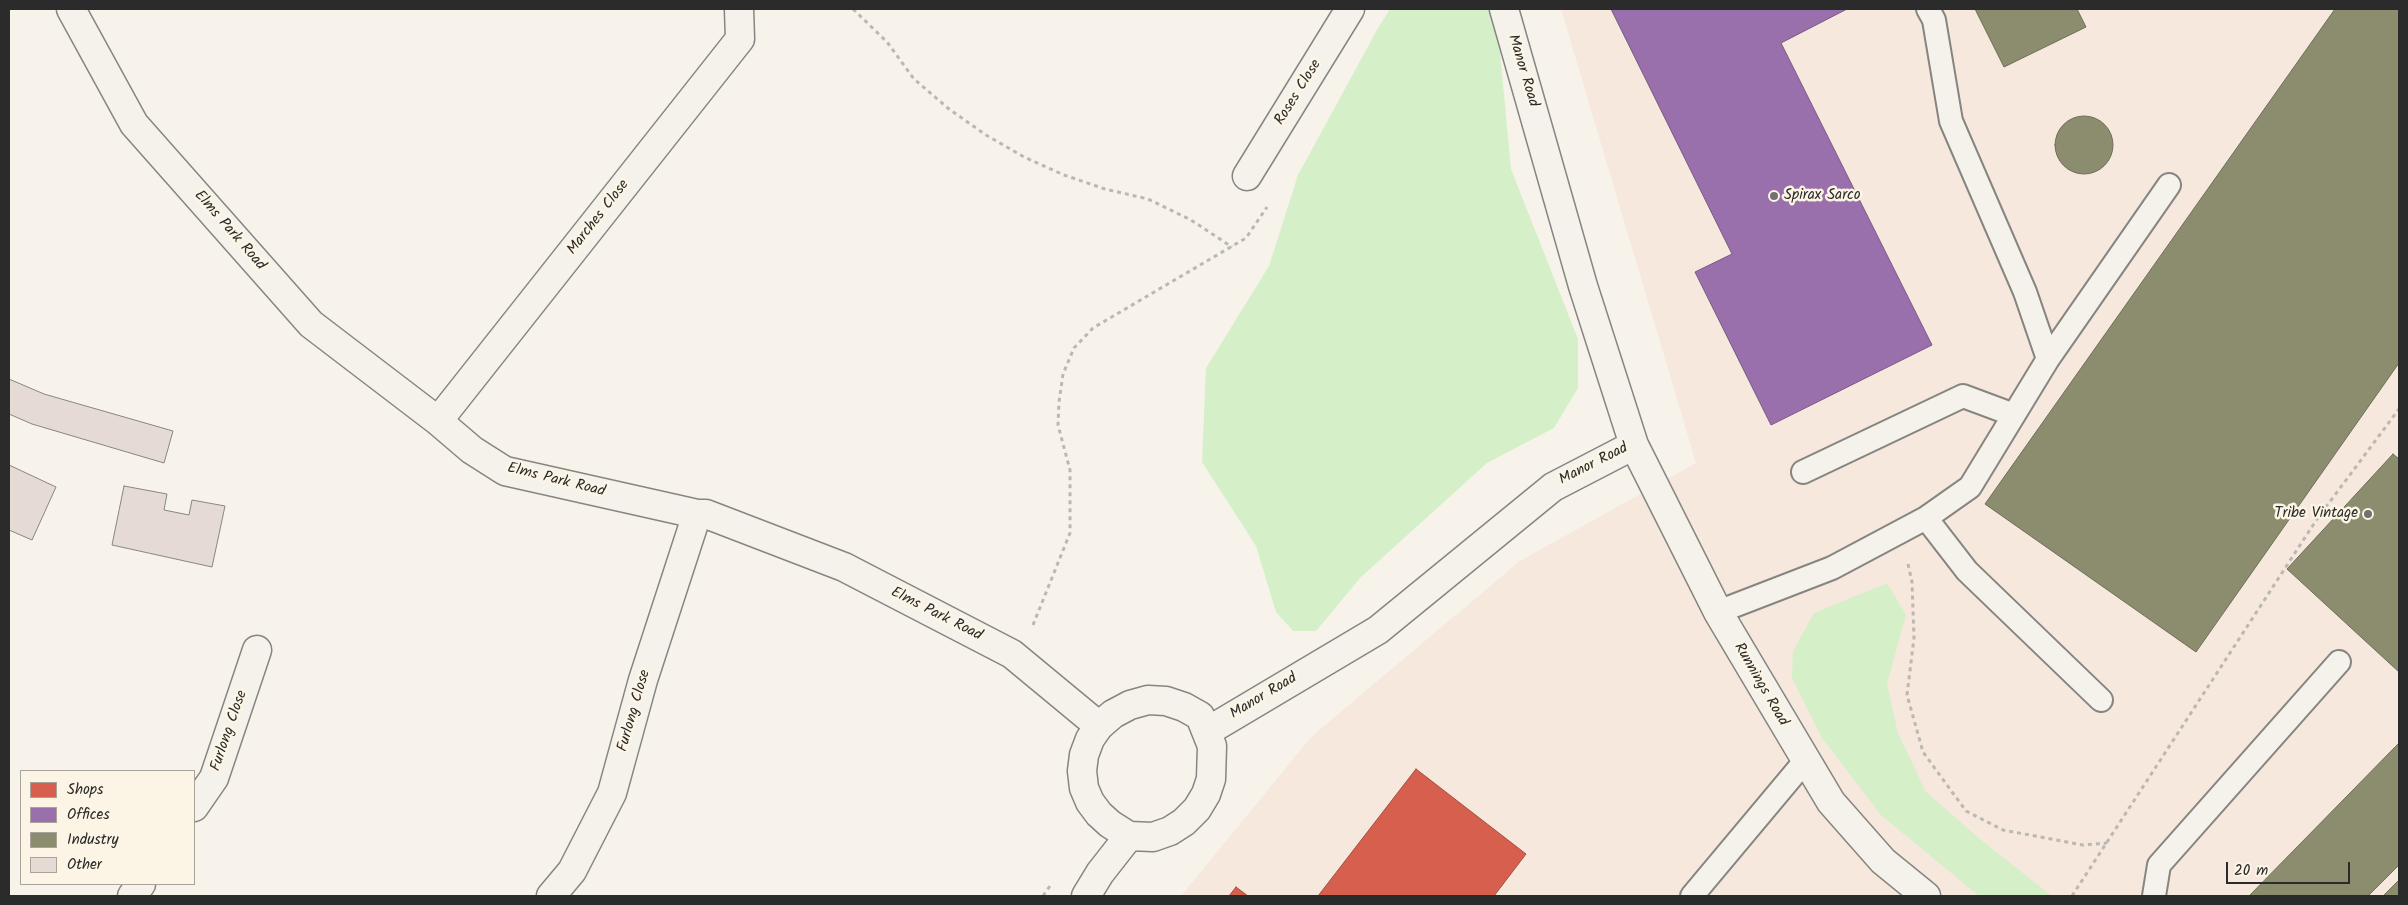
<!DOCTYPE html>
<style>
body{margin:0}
#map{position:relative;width:2408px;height:905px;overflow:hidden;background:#f7f3ea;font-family:Kalam,sans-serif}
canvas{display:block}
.frame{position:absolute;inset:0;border:10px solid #2b2b2b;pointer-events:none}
.legend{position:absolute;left:20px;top:770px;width:175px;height:115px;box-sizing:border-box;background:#fcf5e5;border:1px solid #a8a49b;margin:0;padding:6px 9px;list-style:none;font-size:15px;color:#2b2b2b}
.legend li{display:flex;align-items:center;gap:10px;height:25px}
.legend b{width:25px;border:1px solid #a8a49b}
.scale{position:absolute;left:2226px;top:862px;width:124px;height:22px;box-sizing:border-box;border:2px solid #2b2b2b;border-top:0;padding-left:6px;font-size:15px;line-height:18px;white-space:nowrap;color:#2b2b2b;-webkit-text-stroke:4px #fcf5e5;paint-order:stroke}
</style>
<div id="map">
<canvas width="2408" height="905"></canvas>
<div class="frame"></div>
<ul class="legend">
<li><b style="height:14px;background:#d6604d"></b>Shops</li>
<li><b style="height:14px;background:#9970ab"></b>Offices</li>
<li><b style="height:14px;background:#8c8c6e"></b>Industry</li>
<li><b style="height:14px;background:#e6dad4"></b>Other</li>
</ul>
<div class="scale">20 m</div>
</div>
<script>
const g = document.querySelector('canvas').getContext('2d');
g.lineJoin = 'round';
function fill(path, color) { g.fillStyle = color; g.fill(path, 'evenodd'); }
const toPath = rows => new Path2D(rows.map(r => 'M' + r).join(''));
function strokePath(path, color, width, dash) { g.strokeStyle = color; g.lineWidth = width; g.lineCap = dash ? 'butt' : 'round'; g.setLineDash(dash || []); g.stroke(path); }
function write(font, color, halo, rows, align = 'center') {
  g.font = font + ' Kalam,sans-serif'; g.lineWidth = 5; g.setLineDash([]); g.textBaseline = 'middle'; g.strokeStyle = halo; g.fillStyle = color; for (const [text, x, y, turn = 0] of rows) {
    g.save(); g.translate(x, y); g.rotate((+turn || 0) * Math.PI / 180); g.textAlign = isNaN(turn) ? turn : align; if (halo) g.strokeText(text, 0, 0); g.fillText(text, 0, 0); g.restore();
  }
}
const built = toPath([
 [1561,9,2399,9,2399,896,1181,896,1312,736,1520,561,1696,463]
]);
const green = toPath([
 [1390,9,1496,9,1511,169,1578,339,1578,388,1554,428,1487,463,1361,577,1316,631,1293,631,1276,612,1256,546,1202,462,1206,368,1269,266,1298,175,1378,28],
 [1887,583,1906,615,1887,684,1898,733,1926,792,1981,840,2052,896,1979,896,1881,815,1822,738,1792,678,1793,651,1814,613]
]);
const shops = toPath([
 [1416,769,1526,854,1494,896,1318,896,1416,769],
 [1236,887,1248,896,1229,896,1236,887]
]);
const offices = toPath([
 [1611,9,1847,9,1781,43,1932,345,1771,425,1695,272,1732,254,1611,9]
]);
const industry = toPath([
 [1975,9,2077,9,2086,27,2004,67,1975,9],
 [2335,9,2399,9,2399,363,2196,652,1985,504,2335,9],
 '2055 145a29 29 0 1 1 58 0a29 29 0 1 1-58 0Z',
 [2393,454,2399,459,2399,672,2287,569,2393,454],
 [2399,743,2399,865,2368,896,2249,896,2399,743],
 [2399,880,2399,896,2383,896,2399,880]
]);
const building = toPath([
 [9,379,44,394,173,431,164,463,32,424,9,414,9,379],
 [9,465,56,487,32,540,9,530,9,465],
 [124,486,167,494,164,510,189,515,192,500,225,506,212,567,112,545,124,486]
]);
const path = toPath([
 [853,9,887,42,914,79,949,109,986,135,1024,157,1064,175,1105,189,1148,199,1191,220,1232,247],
 [1908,564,1912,582,1914,638,1907,695,1923,752,1966,811,2003,830,2083,845,2107,843],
 [1033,625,1070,533,1070,470,1058,425,1059,402,1063,374,1074,348,1093,328,1246,238,1267,207],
 [1043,896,1050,886],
 [2072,896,2317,519,2399,409]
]);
const lane = toPath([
 [1928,9,1934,20,1951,121,2025,292,2048,359],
 [1803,472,1963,396,2014,415],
 [1926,518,1967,571,2101,700],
 [1718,612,1832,568,1926,518,1970,487,2048,359,2169,185],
 [1692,896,1805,761],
 [2154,896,2159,865,2339,662]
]);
const street = toPath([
 [71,9,134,124,311,324,438,421,472,450,505,471,697,514,706,514,844,567,1012,654,1099,726],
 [1247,176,1350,9],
 [438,421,740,39,739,9],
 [194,807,214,778,257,650],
 [132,896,141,884],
 [551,896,572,871,612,793,643,680,697,514]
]);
const secondary = toPath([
 [1504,9,1583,286,1634,445,1718,612,1831,802,1883,861,1926,896],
 [1148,700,1166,701,1184,707,1200,716,1212,746,1211,779,1206,794,1197,809,1184,822,1170,831,1153,837,1129,836,1110,824,1099,814,1090,802,1084,788,1082,771,1084,755,1090,739,1099,726,1113,714,1130,705,1148,700],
 [1208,731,1378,630,1553,487,1634,445],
 [1086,896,1100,873,1129,836]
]);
const markers = [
 [1774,196,5,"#72716e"],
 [2368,514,5,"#72716e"]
];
const streetNames = [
 ["Manor Road",1522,71,73],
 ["Roses Close",1299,93,-58],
 ["Marches Close",599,218,-52],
 ["Elms Park Road",229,231,49],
 ["Manor Road",1594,465,-27],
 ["Elms Park Road",556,481,14],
 ["Elms Park Road",936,615,27],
 ["Runnings Road",1760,685,60],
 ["Manor Road",1264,697,-31],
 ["Furlong Close",635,711,-74],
 ["Furlong Close",230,731,-71]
];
const poiNames = [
 ["Spirax Sarco",1784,196],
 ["Tribe Vintage",2358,514,"right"]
];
fill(built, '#f6e8dc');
fill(green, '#d5f0c9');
fill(shops, '#d6604d');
strokePath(shops, '#a35043', 1);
fill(offices, '#9970ab');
strokePath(offices, '#785b85', 1);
fill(industry, '#8c8c6e');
strokePath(industry, '#6f6f5a', 1);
fill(building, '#e6dad4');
strokePath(building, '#878581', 1);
strokePath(lane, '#878581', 26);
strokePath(street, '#878581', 31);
strokePath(secondary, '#878581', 31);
strokePath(path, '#bbb8b4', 3, [4, 4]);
strokePath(lane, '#f5f2ec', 22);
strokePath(street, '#f5f2ec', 28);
strokePath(secondary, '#f5f2ec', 28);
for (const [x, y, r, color] of markers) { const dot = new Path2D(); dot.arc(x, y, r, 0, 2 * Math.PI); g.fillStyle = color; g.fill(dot); strokePath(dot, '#fcf5e5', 2); }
write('15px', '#2b2b2b', '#fcf5e5', streetNames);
write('15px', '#2b2b2b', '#fcf5e5', poiNames, 'left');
</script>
